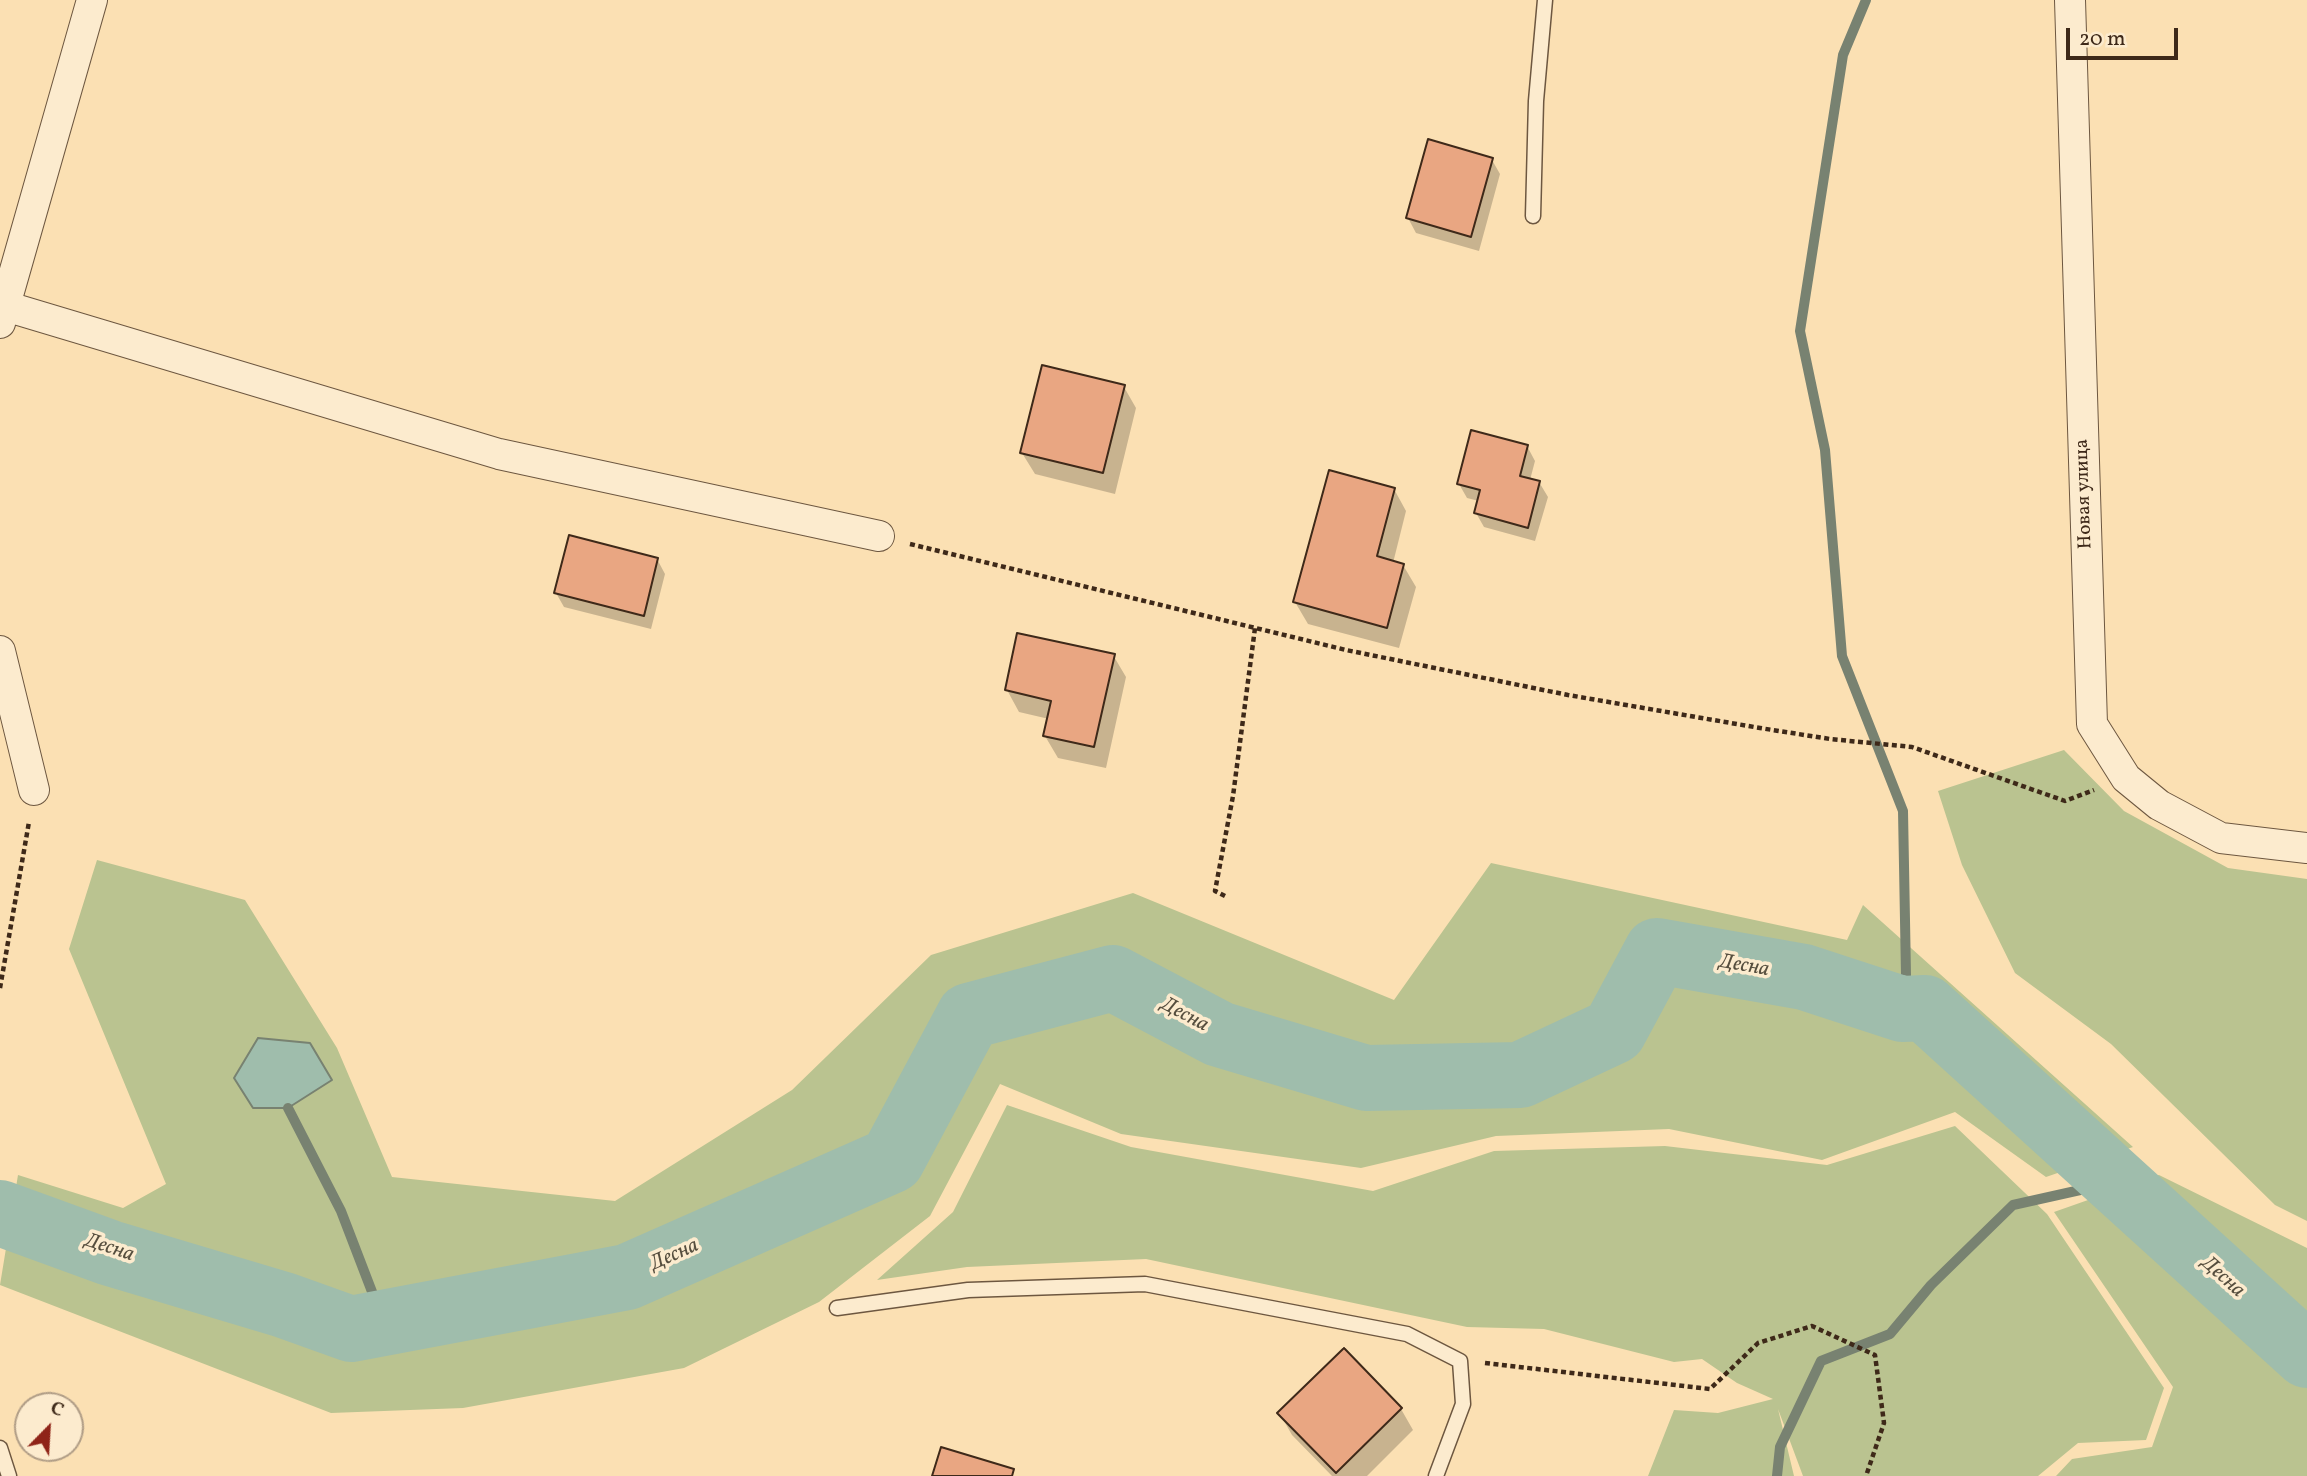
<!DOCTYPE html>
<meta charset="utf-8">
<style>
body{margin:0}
#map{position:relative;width:2307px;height:1476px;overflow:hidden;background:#fbe0b3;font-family:Vollkorn,serif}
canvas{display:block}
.north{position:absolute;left:14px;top:1392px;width:70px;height:70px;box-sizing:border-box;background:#fcebce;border:2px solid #b09d86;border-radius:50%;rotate:24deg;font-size:19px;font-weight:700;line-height:28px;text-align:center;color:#3e2919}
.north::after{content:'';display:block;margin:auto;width:24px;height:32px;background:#8f2418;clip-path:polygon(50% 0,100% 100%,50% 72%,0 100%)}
.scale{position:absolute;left:2066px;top:28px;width:112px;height:32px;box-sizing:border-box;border:4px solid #3e2919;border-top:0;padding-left:9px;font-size:21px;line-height:24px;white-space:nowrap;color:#3e2919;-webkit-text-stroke:5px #fcebce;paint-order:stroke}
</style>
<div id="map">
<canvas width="2307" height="1476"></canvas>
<div class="north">С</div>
<div class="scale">20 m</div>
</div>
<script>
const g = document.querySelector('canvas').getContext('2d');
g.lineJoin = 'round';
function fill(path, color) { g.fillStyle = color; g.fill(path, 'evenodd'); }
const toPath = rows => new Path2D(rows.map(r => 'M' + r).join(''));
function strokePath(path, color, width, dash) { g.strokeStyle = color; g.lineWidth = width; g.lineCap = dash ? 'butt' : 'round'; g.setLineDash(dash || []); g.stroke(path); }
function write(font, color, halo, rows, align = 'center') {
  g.font = font + ' Vollkorn,serif'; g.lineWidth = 7; g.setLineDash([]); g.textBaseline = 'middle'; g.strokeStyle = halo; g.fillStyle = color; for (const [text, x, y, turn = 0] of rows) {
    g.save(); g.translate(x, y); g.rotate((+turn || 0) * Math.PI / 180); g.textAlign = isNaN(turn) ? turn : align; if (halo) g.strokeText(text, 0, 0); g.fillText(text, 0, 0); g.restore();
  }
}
const green = toPath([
 [2064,750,2124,811,2228,868,2307,879,2307,1221,2275,1205,2111,1044,2015,973,1962,865,1938,791],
 [97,860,245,900,337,1048,392,1177,615,1201,792,1090,931,955,1133,893,1394,1000,1491,863,1847,940,1863,905,2133,1147,2046,1177,1955,1112,1822,1160,1669,1129,1496,1136,1361,1168,1121,1134,1000,1084,930,1216,819,1302,684,1368,463,1408,331,1413,0,1285,18,1175,123,1208,166,1184,69,949],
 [1007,1105,1131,1147,1373,1191,1494,1151,1665,1146,1827,1165,1955,1126,2047,1214,2164,1388,2146,1440,2078,1443,2038,1476,1803,1476,1778,1409,1794,1476,1648,1476,1674,1410,1718,1413,1773,1399,1737,1383,1702,1359,1674,1362,1544,1329,1467,1327,1146,1259,967,1267,877,1280,953,1212],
 [2159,1175,2307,1248,2307,1476,2056,1476,2072,1459,2152,1447,2173,1387,2054,1212]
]);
const water = toPath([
 [258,1038,310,1043,332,1080,288,1108,253,1108,234,1078,258,1038]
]);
const shadow = toPath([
 [1492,160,1500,174,1479,251,1416,233,1408,218],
 [1124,387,1136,408,1115,494,1035,474,1022,453],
 [1527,446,1535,461,1530,480,1539,482,1548,497,1535,541,1484,527,1476,513,1479,501,1467,498,1459,484],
 [1394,489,1406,511,1393,563,1403,565,1416,587,1399,648,1308,624,1295,602],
 [657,559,665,574,651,629,564,607,556,593],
 [1113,655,1126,677,1106,768,1058,758,1045,736,1049,719,1019,712,1007,690],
 [1401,1409,1413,1430,1367,1476,1332,1476,1292,1435,1280,1414]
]);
const stream = toPath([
 [1866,0,1843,55,1800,331,1825,450,1842,656,1903,811,1906,975,1902,1009],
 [288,1108,341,1211,384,1323],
 [1777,1476,1780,1447,1821,1361,1890,1334,1931,1285,2013,1205,2116,1182]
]);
const river = toPath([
 [0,1213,110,1253,284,1305,351,1329,627,1277,892,1160,969,1016,1113,978,1219,1034,1366,1078,1520,1075,1614,1031,1657,951,1804,977,1902,1009,1925,1008,2307,1355]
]);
const building = toPath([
 [1428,139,1493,158,1471,237,1406,218,1428,139],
 [1042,365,1125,385,1103,473,1020,453,1042,365],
 [1471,430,1528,445,1520,476,1540,481,1528,528,1474,513,1480,490,1457,484,1471,430],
 [1329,470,1395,488,1377,556,1404,564,1387,628,1293,602,1329,470],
 [569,535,658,558,644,616,554,593,569,535],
 [1017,633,1115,654,1094,747,1043,736,1051,701,1005,690,1017,633],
 [1344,1348,1402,1408,1336,1473,1277,1413,1344,1348],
 [941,1447,1014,1469,1012,1476,932,1476,941,1447]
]);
const path = toPath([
 [910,544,1346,650,1568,695,1760,728,1830,739,1912,747,2065,801,2094,790],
 [1225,896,1215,891,1233,796,1255,628],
 [0,988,29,822],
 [1485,1363,1710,1389,1758,1343,1812,1326,1875,1355,1884,1423,1866,1476]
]);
const service = toPath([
 [1533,216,1536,101,1545,0],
 [837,1308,968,1290,1145,1284,1407,1334,1460,1361,1463,1404,1436,1476],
 [0,1448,9,1476]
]);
const minor = toPath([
 [2070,0,2092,724,2126,778,2159,805,2221,838,2307,848],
 [5,306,499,454,879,536],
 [0,323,92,0],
 [0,651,34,790]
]);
const streetNames = [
 ["Новая улица",2085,494,-92]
];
const waterNames = [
 ["Десна",1744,967,10],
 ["Десна",1184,1016,28],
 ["Десна",109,1249,18],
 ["Десна",675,1256,-24],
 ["Десна",2222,1278,42]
];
fill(green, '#bac390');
fill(water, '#9fbdac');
strokePath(water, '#788271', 2);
fill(shadow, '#0003');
strokePath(stream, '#788271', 10);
strokePath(river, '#9fbdac', 66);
fill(building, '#e9a682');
strokePath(building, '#3e2919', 2);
strokePath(service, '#6d5740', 17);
strokePath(minor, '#6d5740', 32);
strokePath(path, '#3e2919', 4.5, [5, 3.5]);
strokePath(service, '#fcebce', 14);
strokePath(minor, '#fcebce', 30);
write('19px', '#3e2919', '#fcebce', streetNames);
write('italic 21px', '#564e3e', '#fcebce', waterNames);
</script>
